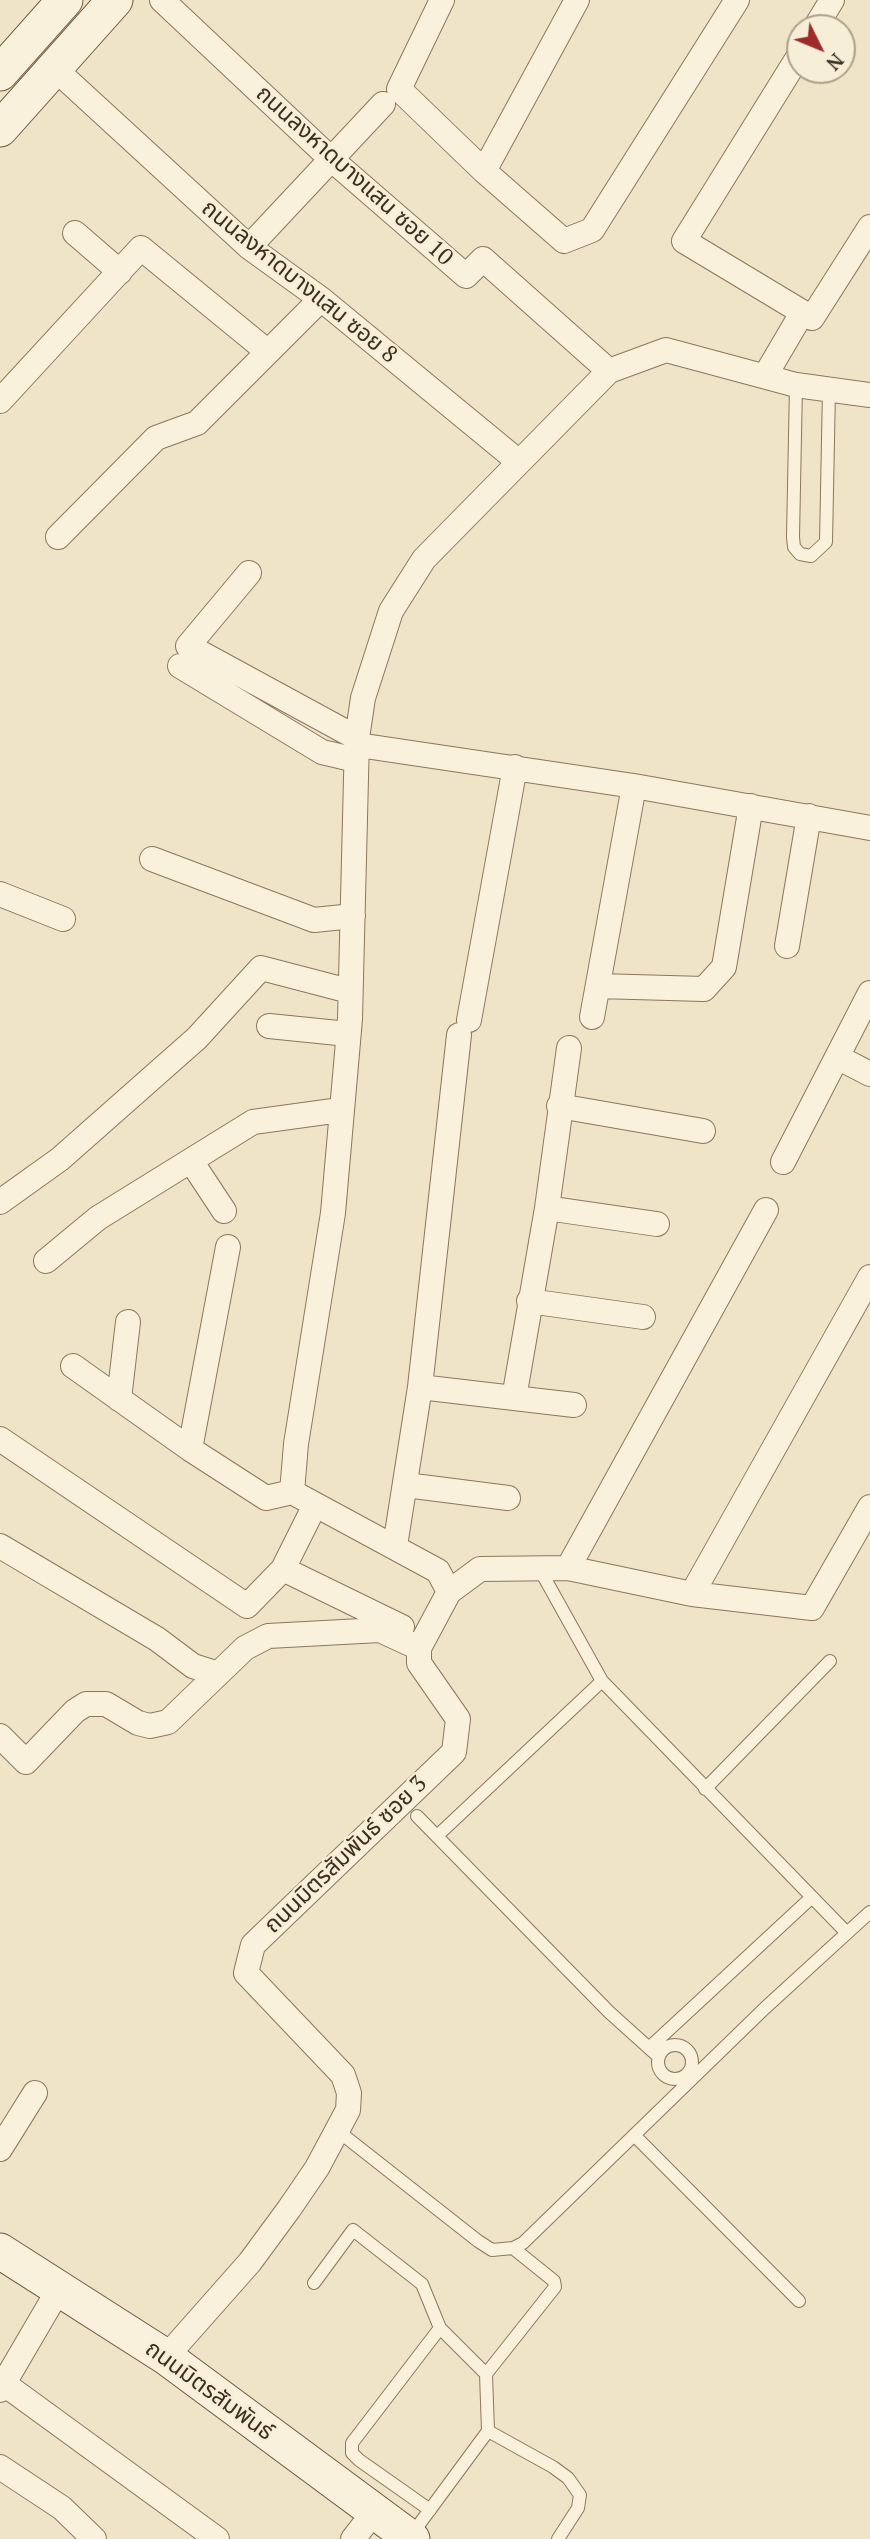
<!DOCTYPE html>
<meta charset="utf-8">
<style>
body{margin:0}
#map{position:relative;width:870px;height:2539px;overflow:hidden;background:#f0e4c8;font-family:"PT Serif",serif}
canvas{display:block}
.north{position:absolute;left:786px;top:14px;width:70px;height:70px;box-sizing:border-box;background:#f7eed8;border:2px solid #ada18e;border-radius:50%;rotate:133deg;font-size:19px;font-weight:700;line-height:28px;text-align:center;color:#3d2e20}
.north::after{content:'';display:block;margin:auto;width:24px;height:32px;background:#9e2a2b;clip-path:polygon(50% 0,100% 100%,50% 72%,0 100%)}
</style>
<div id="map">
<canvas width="870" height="2539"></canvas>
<div class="north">N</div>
</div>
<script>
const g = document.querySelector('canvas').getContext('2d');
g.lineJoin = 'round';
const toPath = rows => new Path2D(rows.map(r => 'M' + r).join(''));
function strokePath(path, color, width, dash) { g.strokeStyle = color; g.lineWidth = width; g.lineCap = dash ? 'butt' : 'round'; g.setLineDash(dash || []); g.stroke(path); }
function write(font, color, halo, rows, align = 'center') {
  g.font = font + ' "PT Serif","Noto Sans Thai",serif'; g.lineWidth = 5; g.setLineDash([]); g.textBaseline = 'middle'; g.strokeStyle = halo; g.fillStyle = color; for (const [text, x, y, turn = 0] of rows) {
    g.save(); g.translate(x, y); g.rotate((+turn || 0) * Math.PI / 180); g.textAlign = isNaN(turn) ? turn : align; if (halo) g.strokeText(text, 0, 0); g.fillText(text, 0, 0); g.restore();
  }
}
const lane = toPath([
 [796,385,793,537,794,547,800,554,811,556,826,542,829,389],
 [539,1568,602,1681,846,1932],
 [705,1789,830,1661],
 [417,1816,609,2012,659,2057],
 [437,1836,602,1681],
 '658 2062a17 17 0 1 1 34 0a17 17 0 1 1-34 0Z',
 [649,2048,812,1897],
 [338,2131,478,2241,492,2250,513,2248,523,2243,765,2008,870,1912],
 [635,2136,799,2301],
 [314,2283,353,2230,422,2284,440,2328,486,2374,488,2431,412,2534],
 [486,2374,555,2287,554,2281,513,2248],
 [488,2431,553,2467,568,2478,580,2495,578,2508,558,2539],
 [430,2510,359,2460,352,2453,352,2443,440,2328]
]);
const street = toPath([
 [162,0,331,159,466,276,483,259,609,371],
 [442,0,399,89,484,171,564,241,592,230,737,0],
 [815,28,832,0],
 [800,54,684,241,812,318,870,227],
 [54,68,249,247,321,299,519,462],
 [484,171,577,0],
 [75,233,120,272],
 [249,247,383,104],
 [765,376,802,313],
 [0,401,141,248,268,352],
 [58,537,156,438,197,423,321,299],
 [249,573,188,646,357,738],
 [180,666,322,752,356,760],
 [358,745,634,786,870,828],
 [152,859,314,920,353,916],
 [0,894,63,919],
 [787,946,809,816],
 [598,986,704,989,724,967,751,806],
 [592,1017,634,786],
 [469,1020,515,767],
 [269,1026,348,1034],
 [839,1058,870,1074],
 [559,1106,703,1131],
 [191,1161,224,1211],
 [783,1162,870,993],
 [0,1202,60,1159,197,1038,261,968,349,991],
 [547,1208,657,1224],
 [46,1261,98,1218,253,1122,340,1110],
 [529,1301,643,1317],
 [73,1366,190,1449,266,1498,292,1492],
 [420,1387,574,1405],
 [514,1398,547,1208,569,1048],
 [119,1399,128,1322],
 [0,1439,247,1606,283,1569,315,1505],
 [190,1449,228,1247],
 [406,1485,508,1498],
 [0,1546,157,1639,193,1666,218,1674],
 [395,1546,420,1387,459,1035],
 [568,1568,766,1210],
 [283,1569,402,1627],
 [449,1592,438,1571,292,1492,296,1444,333,1213,350,1019,357,738,363,698,391,611,424,559,609,371,666,350,796,385,870,395],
 [692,1594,870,1277],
 [0,1736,26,1762,75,1711,86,1704,106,1704,138,1723,150,1726,168,1722,245,1648,268,1636,380,1630,419,1648],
 [0,2149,35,2093],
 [166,2357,250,2262,289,2209,317,2168,348,2110,349,2093,343,2075,246,1973,253,1945,454,1752,458,1719,419,1663,419,1648,449,1592,480,1569,568,1568,692,1594,812,1608,870,1507],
 [3,2383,217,2539],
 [0,2390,59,2289],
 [0,2467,62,2508,94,2539],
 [353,2539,374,2512]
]);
const secondary = toPath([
 [0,73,65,0],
 [0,129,115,0],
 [0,2251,166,2357,412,2539]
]);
const streetNames = [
 ["ถนนลงหาดบางแสน ซอย 10",354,176,42],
 ["ถนนลงหาดบางแสน ซอย 8",299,282,39],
 ["ถนนมิตรสัมพันธ์ ซอย 3",346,1855,-44],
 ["ถนนมิตรสัมพันธ์",209,2391,36]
];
strokePath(lane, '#8d765c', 14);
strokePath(street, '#8d765c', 26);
strokePath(secondary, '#6f573f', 37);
strokePath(lane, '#faf1dc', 12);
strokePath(street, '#faf1dc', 24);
strokePath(secondary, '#faf1dc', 35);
write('23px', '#3d2e20', '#f7eed8', streetNames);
</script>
